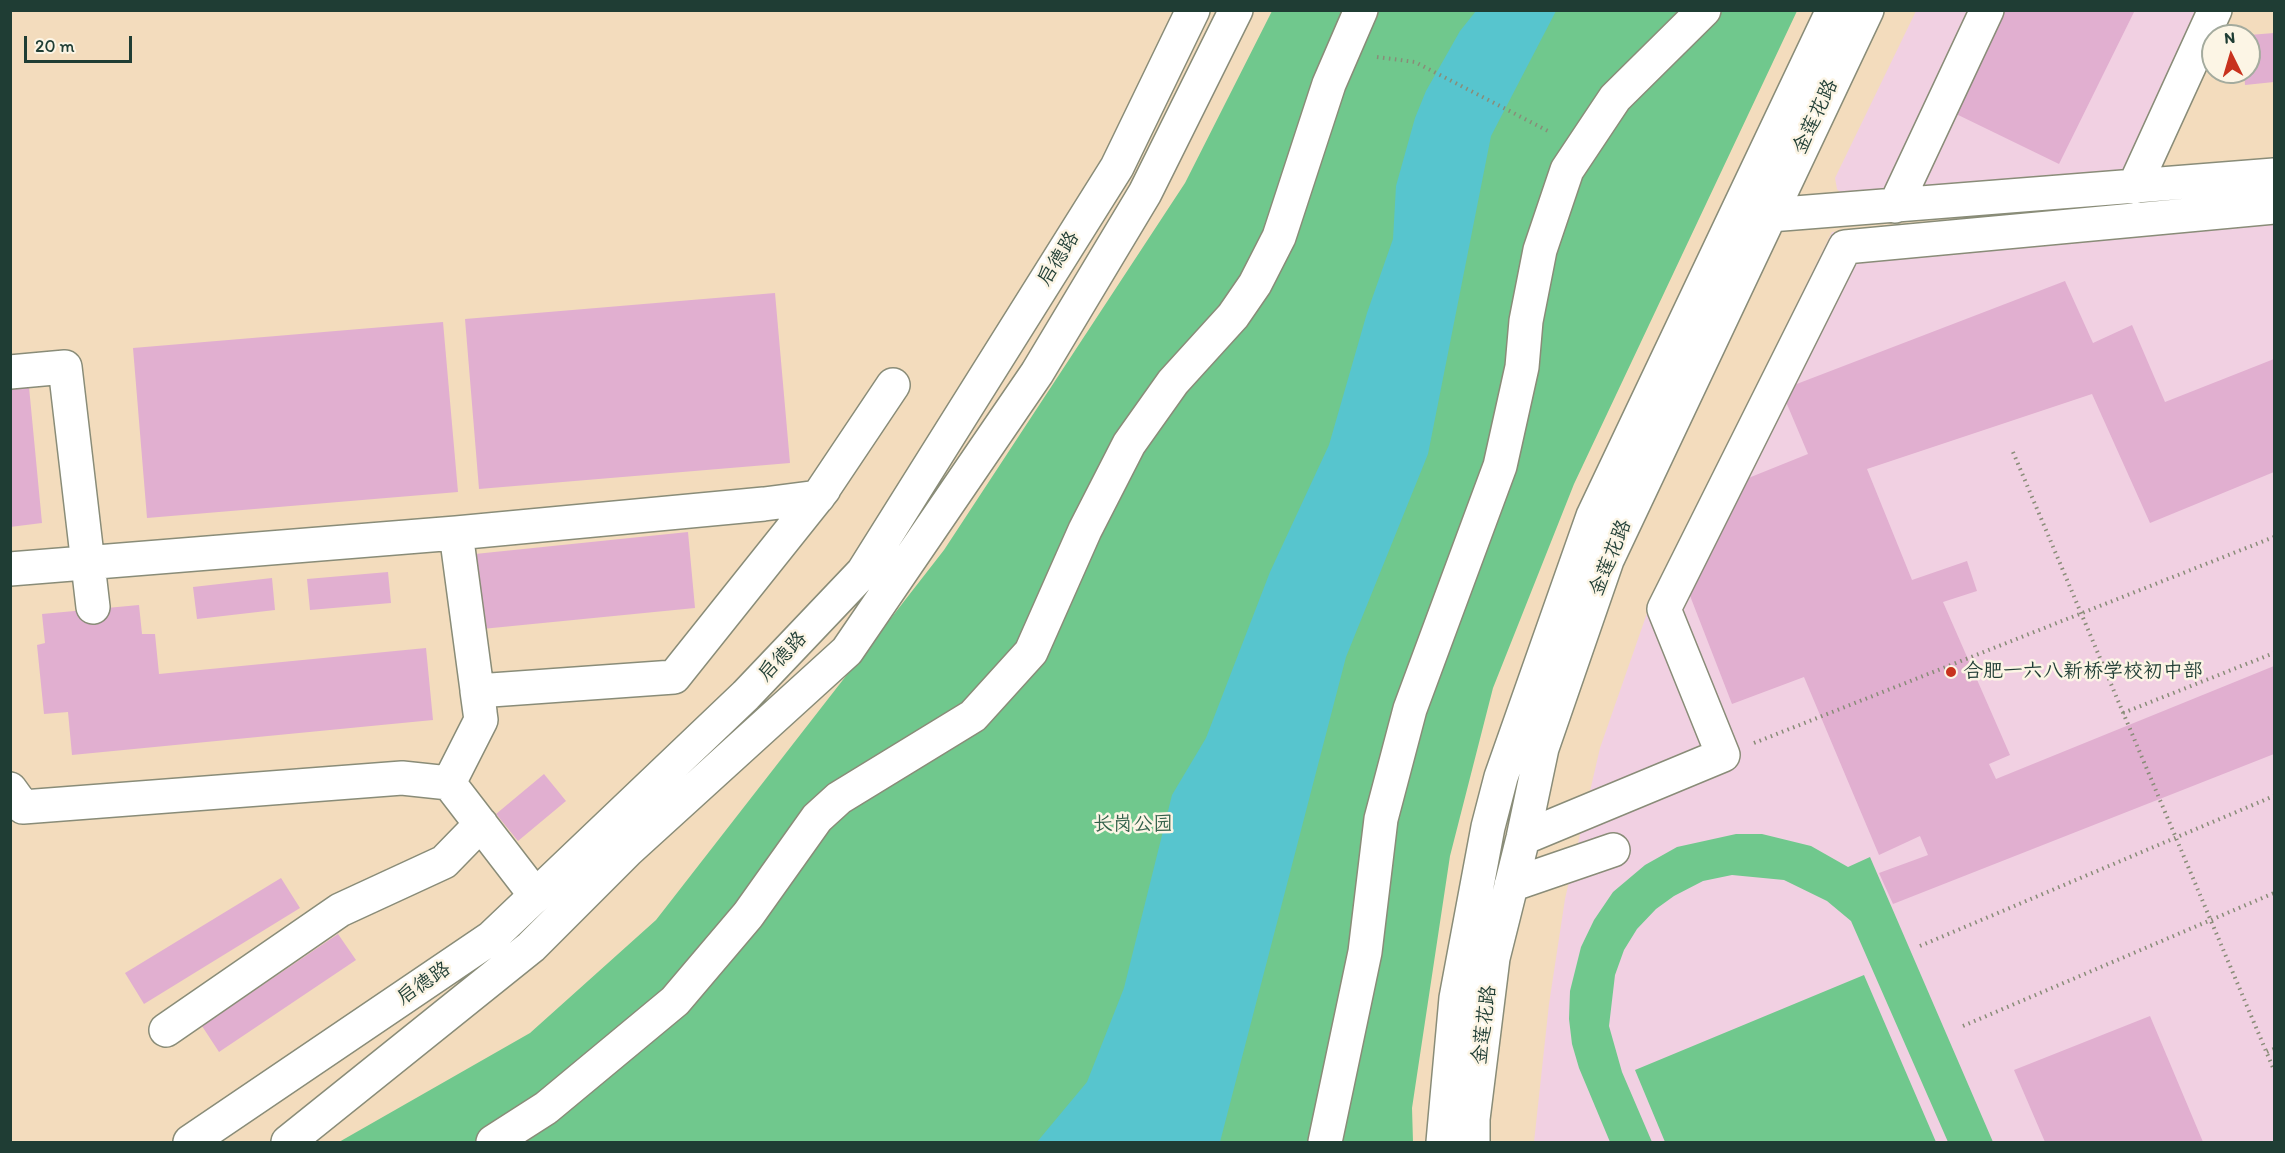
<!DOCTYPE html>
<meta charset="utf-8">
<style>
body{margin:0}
#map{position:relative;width:2285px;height:1153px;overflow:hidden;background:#f3dcbd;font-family:Itim,sans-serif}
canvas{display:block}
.frame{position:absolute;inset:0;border:12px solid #1f3d34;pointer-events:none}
.north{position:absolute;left:2201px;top:24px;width:60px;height:60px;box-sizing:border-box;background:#fcf5e5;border:2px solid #a4ab9e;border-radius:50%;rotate:355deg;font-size:16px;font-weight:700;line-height:24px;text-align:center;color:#1f3d34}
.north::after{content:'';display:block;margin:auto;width:21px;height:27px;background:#c8321e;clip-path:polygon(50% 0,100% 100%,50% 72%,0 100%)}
.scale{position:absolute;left:24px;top:36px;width:108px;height:27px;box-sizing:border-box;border:3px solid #1f3d34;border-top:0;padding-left:8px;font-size:18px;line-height:21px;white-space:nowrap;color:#1f3d34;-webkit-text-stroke:4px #fcf5e5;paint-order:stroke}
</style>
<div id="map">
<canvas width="2285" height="1153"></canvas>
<div class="frame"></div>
<div class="north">N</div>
<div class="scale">20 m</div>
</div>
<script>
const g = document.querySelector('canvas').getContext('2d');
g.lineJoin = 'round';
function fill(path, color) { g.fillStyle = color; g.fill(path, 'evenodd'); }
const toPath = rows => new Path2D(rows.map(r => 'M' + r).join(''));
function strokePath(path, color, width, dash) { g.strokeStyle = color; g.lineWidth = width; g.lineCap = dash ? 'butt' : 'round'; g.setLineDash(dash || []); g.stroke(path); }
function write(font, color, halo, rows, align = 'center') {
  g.font = font + ' Itim,"LXGW WenKai TC",sans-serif'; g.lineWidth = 5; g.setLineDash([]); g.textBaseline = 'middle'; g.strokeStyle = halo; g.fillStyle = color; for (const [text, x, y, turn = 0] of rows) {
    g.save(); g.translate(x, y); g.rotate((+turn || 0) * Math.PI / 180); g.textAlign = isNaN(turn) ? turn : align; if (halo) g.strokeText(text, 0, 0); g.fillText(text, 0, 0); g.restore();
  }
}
const built = toPath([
 [1916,11,2218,11,2134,187,1847,200,1837,189,1835,178],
 [2274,198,2274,1142,1534,1142,1549,1004,1565,899,1600,748,1653,596,1832,232]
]);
const green = toPath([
 [1272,11,1797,11,1574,484,1493,688,1450,856,1412,1108,1413,1142,339,1142,530,1033,656,920,944,550,1185,183],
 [1736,834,1762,834,1811,846,1848,867,1870,857,1993,1142,1948,1142,1851,921,1827,901,1784,880,1732,875,1703,881,1674,896,1656,909,1637,929,1624,950,1615,975,1609,1026,1622,1072,1652,1142,1610,1142,1579,1068,1572,1044,1569,1019,1570,991,1581,947,1594,920,1613,892,1645,865,1677,847],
 [1864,975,1936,1142,1665,1142,1635,1070]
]);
const water = toPath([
 [1476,11,1556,11,1491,136,1428,454,1346,657,1220,1142,1037,1142,1087,1082,1124,988,1172,795,1206,738,1270,572,1329,445,1367,313,1393,239,1396,186,1415,118,1426,91,1460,31]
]);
const building = toPath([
 [2001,10,2135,10,2059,164,1952,112],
 [2274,33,2274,82,2245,85,2244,72,2249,72,2249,35],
 [2065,281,2093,343,2132,325,2165,402,2274,359,2274,472,2150,523,2092,394,1867,469,1912,580,1967,561,1977,591,1943,602,2010,755,1989,764,1996,779,2274,666,2274,754,1893,904,1879,873,1928,855,1920,836,1879,855,1804,677,1732,704,1687,588,1736,483,1808,454,1781,390],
 [775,293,790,463,479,489,465,319],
 [443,322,458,492,147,518,133,348],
 [29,387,42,523,10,527,10,389],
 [688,532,695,608,482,629,475,554],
 [388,572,391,603,310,610,307,579],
 [272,578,275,610,197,619,193,587],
 [139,605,142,634,155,634,159,674,426,648,433,720,72,755,68,712,44,714,37,645,45,643,42,614],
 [544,774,566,801,518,841,496,814],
 [281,878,300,908,144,1004,125,973],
 [338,934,356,960,219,1052,202,1026],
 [2150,1016,2203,1142,2045,1142,2014,1070]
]);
const path = toPath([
 [1377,57,1415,62,1550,132],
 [2013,452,2274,1070],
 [2123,713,2274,653],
 [1754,743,2274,537],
 [1920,946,2274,796],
 [1963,1026,2274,893],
 [2267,1052,2274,1049]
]);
const minor = toPath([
 [2134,187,2215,10],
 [1895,206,1987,10],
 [1770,215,2274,175],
 [10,372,65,367,93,607],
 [456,533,480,712],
 [10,569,456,533,764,504,818,497,893,385],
 [449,783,481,720,477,691,674,677,824,489],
 [10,789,23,807,402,778,449,783,536,896],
 [1523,838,1723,755,1664,609,1845,247,2274,207],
 [1511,885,1613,850],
 [166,1030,340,910,444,862,481,824],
 [493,1142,546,1108,675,1001,748,915,817,818,839,798,973,716,1031,652,1085,530,1129,444,1173,382,1233,316,1255,284,1279,237,1329,84,1361,10],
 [1325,1142,1365,952,1381,819,1410,709,1500,466,1522,367,1526,321,1540,250,1567,170,1615,98,1704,10],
 [1443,1142,1456,998,1488,827,1501,777,1593,516,1833,10],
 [1473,1142,1473,1119,1493,958,1523,838,1542,748,1607,560,1867,10]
]);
const major = toPath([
 [190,1142,491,938,746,695,863,572,1117,167,1193,10],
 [288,1142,531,947,627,851,847,651,1037,373,1145,193,1236,10]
]);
const markers = [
 [1951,672,6,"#c8321e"]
];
const streetNames = [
 ["金莲花路",1816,117,-65],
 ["启德路",1059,259,-58],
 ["金莲花路",1611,558,-68],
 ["启德路",783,657,-46],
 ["启德路",424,984,-34],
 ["金莲花路",1485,1025,-83]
];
const poiNames = [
 ["合肥一六八新桥学校初中部",1963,672]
];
const parkNames = [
 ["长岗公园",1133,825]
];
fill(built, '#f1d0e2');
fill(green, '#70c88d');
fill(water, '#57c5ce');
fill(building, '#e1afd0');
strokePath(minor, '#898c78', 36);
strokePath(major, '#898c78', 36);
strokePath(path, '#898c78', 4, [1.5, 4.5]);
strokePath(minor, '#fff', 33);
strokePath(major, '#fff', 33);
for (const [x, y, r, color] of markers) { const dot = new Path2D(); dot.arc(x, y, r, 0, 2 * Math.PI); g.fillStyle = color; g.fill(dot); strokePath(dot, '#fcf5e5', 2); }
write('20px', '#1f3d34', '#fcf5e5', streetNames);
write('20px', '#1f3d34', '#fcf5e5', poiNames, 'left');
write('20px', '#33604a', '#fcf5e5', parkNames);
</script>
